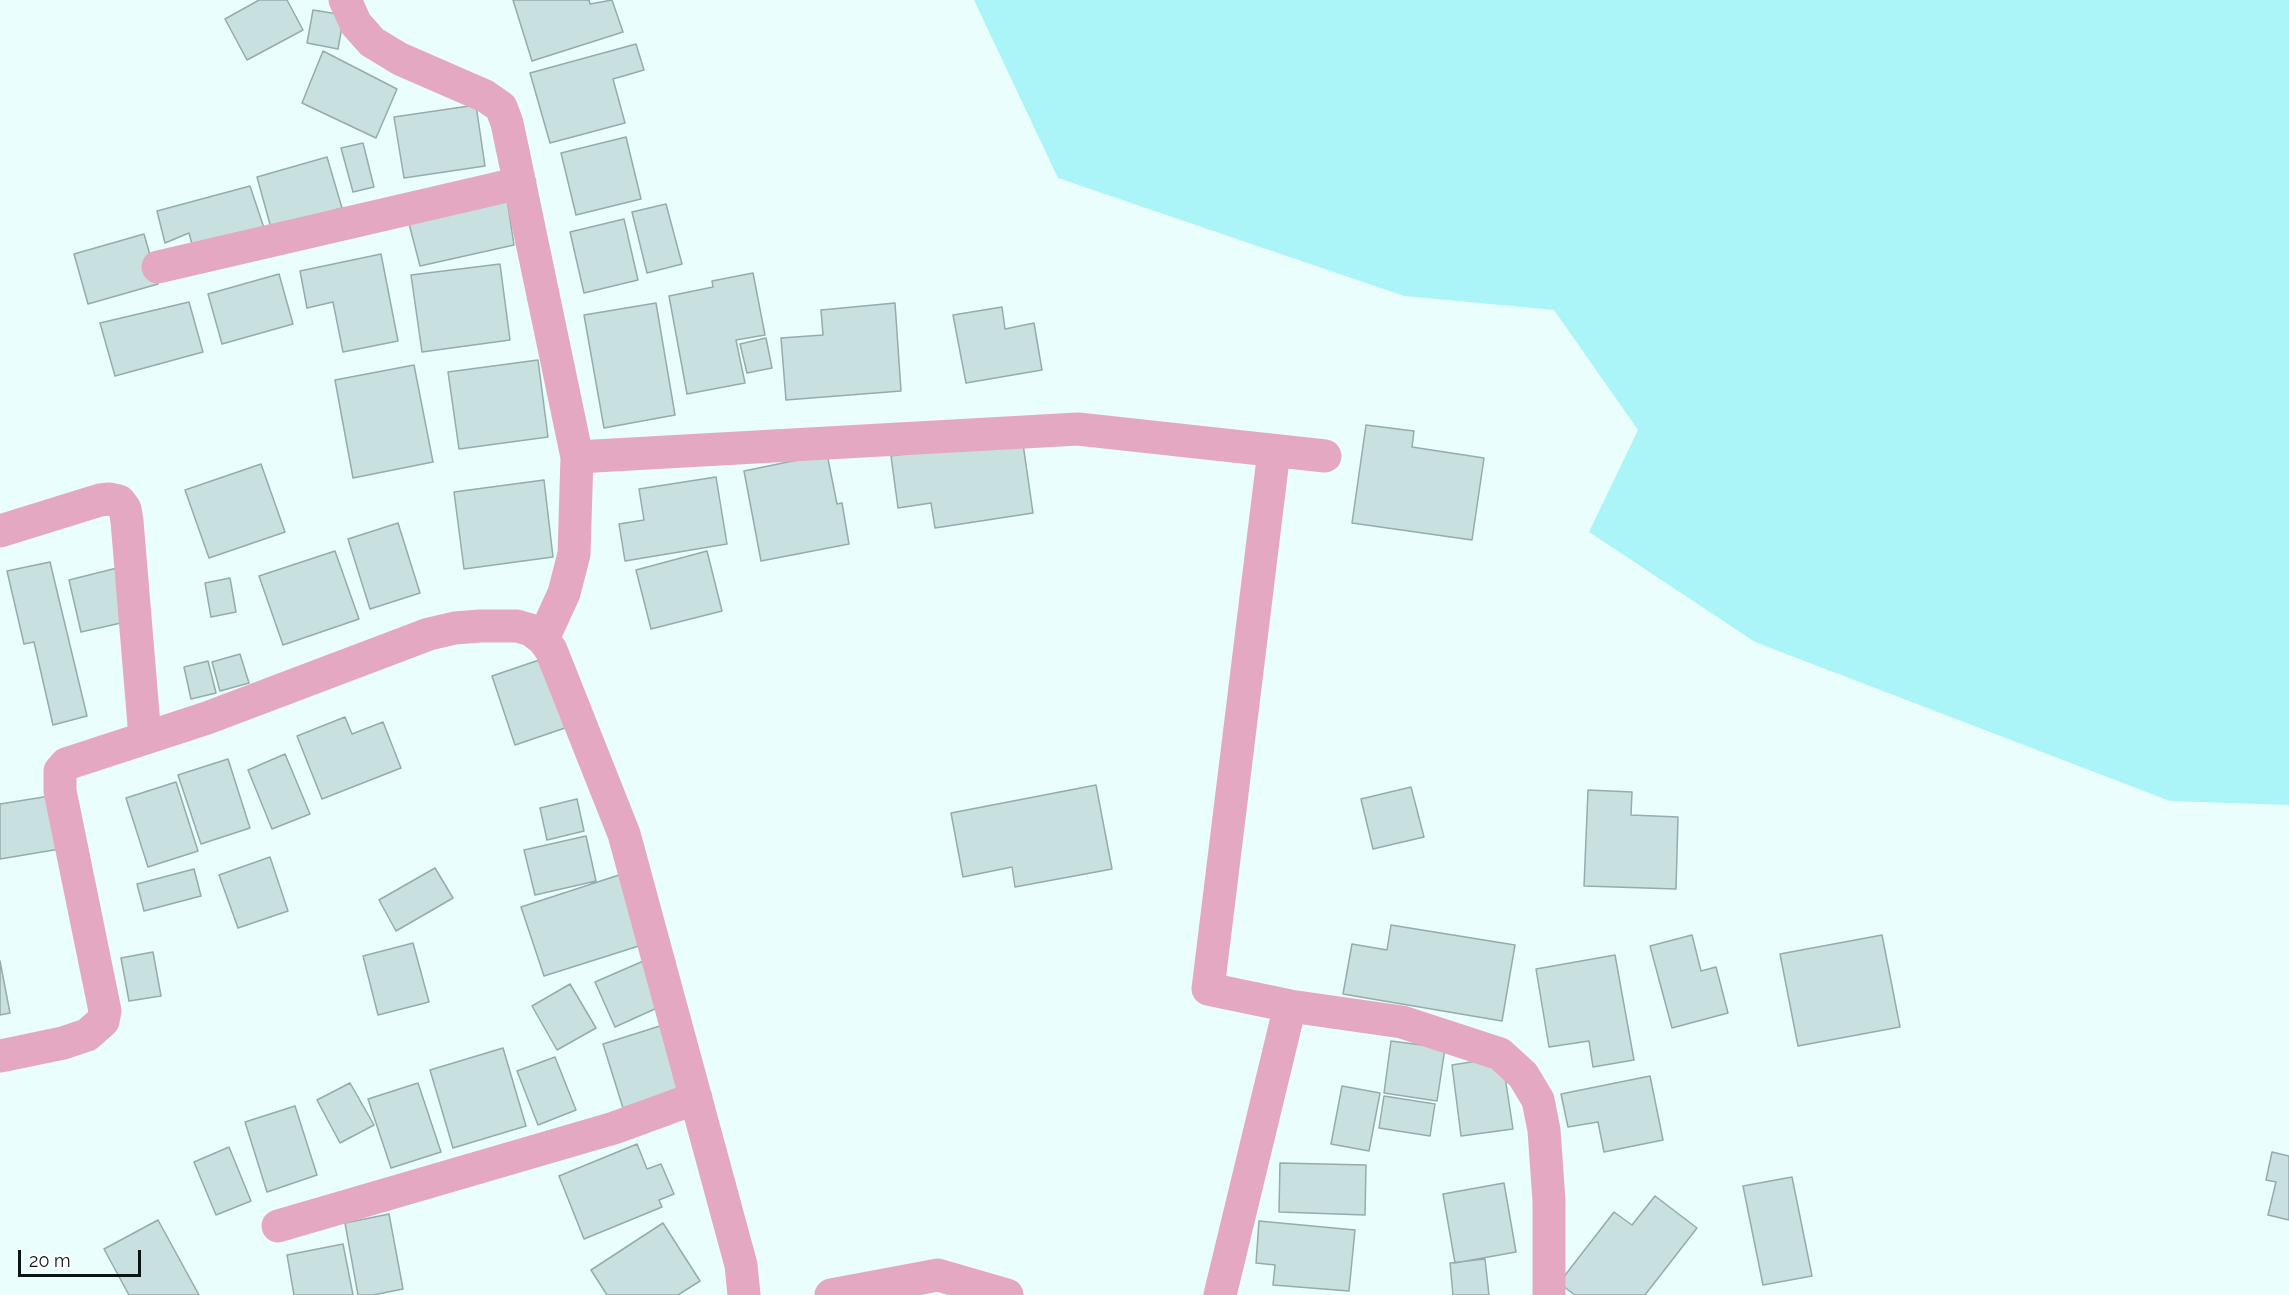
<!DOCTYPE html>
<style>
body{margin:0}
#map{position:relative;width:2289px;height:1295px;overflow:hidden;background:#eafefe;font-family:Raleway,sans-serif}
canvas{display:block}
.scale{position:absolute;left:18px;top:1250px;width:123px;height:27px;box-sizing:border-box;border:3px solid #0c1414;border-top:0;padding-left:8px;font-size:18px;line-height:21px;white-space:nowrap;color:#0c1414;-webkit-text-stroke:4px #fff;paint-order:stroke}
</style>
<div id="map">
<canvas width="2289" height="1295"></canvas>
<div class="scale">20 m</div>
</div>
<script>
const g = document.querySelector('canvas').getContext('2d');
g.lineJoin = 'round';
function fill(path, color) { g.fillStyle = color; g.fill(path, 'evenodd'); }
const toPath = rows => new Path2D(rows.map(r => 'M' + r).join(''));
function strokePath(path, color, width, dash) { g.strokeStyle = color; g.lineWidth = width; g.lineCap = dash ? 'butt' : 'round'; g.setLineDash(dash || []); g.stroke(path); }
const green = toPath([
 [974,0,2289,0,2289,805,2170,801,1755,642,1589,532,1638,430,1554,310,1404,296,1058,178]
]);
const building = toPath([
 [259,0,287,0,303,30,247,60,225,19,259,0],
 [513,0,589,0,590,4,612,0,623,32,532,61,513,0],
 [313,10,344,15,338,49,307,43,313,10],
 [636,44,644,70,613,79,625,123,550,143,530,73,636,44],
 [323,51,397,89,376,138,302,103,323,51],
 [476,105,485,166,404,178,394,117,476,105],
 [626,137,641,199,576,215,561,153,626,137],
 [363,143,374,187,353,192,341,148,363,143],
 [327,157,342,208,271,228,257,177,327,157],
 [250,186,264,228,193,248,189,233,165,243,157,211,250,186],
 [506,193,514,245,420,266,407,216,506,193],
 [666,204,682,264,647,273,632,212,666,204],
 [624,219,638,280,584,293,570,232,624,219],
 [144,234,158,284,88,304,74,254,144,234],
 [381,254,398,341,343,352,333,302,307,308,300,271,381,254],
 [500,264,510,340,422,352,411,275,500,264],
 [753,273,765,335,736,340,745,383,687,394,669,296,713,287,712,281,753,273],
 [279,274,293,324,222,344,208,294,279,274],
 [189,302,203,352,115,376,100,323,189,302],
 [656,303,675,415,604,428,584,315,656,303],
 [895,303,901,391,786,400,781,338,823,335,821,310,895,303],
 [1002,307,1005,329,1034,323,1042,370,966,383,953,315,1002,307],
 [766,338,772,368,747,373,740,344,766,338],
 [538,360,548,437,459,449,448,372,538,360],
 [414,365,433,462,353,478,335,380,414,365],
 [1366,425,1414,431,1412,447,1484,458,1472,540,1352,523,1366,425],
 [1022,437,1033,513,935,528,931,503,898,508,891,456,1022,437],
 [827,454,837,504,842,503,849,544,761,561,744,471,827,454],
 [261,464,285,532,209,558,185,490,261,464],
 [716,477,727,544,625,561,619,524,644,520,639,489,716,477],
 [544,480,553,557,464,569,454,492,544,480],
 [398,523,420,593,370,609,348,539,398,523],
 [335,551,359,619,283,645,259,576,335,551],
 [707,551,722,611,651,629,636,570,707,551],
 [50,562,87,716,53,725,34,642,24,644,7,571,50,562],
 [117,568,130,621,81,632,69,580,117,568],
 [230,578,236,612,211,617,205,583,230,578],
 [240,654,249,683,220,691,212,662,240,654],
 [542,659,565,728,515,745,492,676,542,659],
 [208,661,216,693,191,699,184,667,208,661],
 [345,717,352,734,383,722,401,768,322,799,297,736,345,717],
 [285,754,310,814,272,829,248,770,285,754],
 [228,759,250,828,201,844,178,775,228,759],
 [176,782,198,851,148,867,126,798,176,782],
 [1096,785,1112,869,1015,887,1012,867,963,877,951,813,1096,785],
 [1411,787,1424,837,1373,849,1361,799,1411,787],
 [1588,790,1632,792,1631,815,1678,817,1676,889,1584,886,1588,790],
 [56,795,66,848,0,859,0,804,56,795],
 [577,799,584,831,547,840,540,808,577,799],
 [586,836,596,881,535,895,524,850,586,836],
 [270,857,288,911,238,928,219,875,270,857],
 [435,868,453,898,396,931,379,900,435,868],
 [194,869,201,896,144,911,137,884,194,869],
 [619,875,642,945,544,976,521,907,619,875],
 [1391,925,1515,945,1502,1021,1343,994,1352,944,1387,950,1391,925],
 [1692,935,1701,971,1716,967,1728,1013,1672,1028,1650,946,1692,935],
 [1882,935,1900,1027,1798,1046,1780,954,1882,935],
 [413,943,429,1002,378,1015,363,956,413,943],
 [153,952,161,996,129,1001,121,958,153,952],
 [1615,955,1634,1060,1593,1067,1589,1041,1549,1047,1536,969,1615,955],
 [648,959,668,1003,615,1027,595,982,648,959],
 [0,961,10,1013,0,1015,0,961],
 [570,984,596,1028,557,1050,532,1006,570,984],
 [663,1025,684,1088,623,1108,603,1044,663,1025],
 [1391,1041,1445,1048,1437,1101,1384,1093,1391,1041],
 [503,1048,526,1126,453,1148,430,1070,503,1048],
 [555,1057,576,1110,538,1125,517,1071,555,1057],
 [1502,1057,1513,1129,1461,1136,1452,1065,1502,1057],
 [1650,1076,1663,1140,1604,1152,1598,1122,1568,1127,1561,1094,1650,1076],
 [350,1083,374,1125,340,1143,317,1100,350,1083],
 [418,1083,441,1152,391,1168,368,1099,418,1083],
 [1342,1086,1380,1093,1369,1151,1331,1144,1342,1086],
 [1384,1096,1435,1104,1430,1136,1379,1128,1384,1096],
 [295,1106,317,1175,267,1192,245,1122,295,1106],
 [637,1144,647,1169,661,1164,674,1194,659,1200,662,1207,584,1239,559,1176,637,1144],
 [229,1147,251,1201,216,1215,194,1162,229,1147],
 [2272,1152,2289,1156,2289,1220,2268,1215,2276,1182,2266,1180,2272,1152],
 [1280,1163,1366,1165,1365,1215,1279,1212,1280,1163],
 [1792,1177,1812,1276,1763,1285,1743,1186,1792,1177],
 [1504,1183,1516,1252,1455,1263,1443,1194,1504,1183],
 [1655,1196,1697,1228,1645,1295,1575,1295,1559,1283,1614,1212,1632,1225,1655,1196],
 [389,1214,403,1289,373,1295,358,1295,345,1223,389,1214],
 [158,1220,199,1295,129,1295,104,1249,158,1220],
 [1259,1221,1355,1230,1349,1291,1273,1285,1275,1265,1256,1263,1259,1221],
 [663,1223,700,1281,678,1295,607,1295,591,1270,663,1223],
 [343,1244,353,1295,294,1295,287,1255,343,1244],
 [1485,1259,1489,1295,1453,1295,1450,1263,1485,1259]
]);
const minor = toPath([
 [345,0,356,24,372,42,400,59,485,96,501,107,507,123,577,457,574,554,564,593,543,639],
 [158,267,520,183],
 [1274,451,1208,989,1290,1006,1402,1022,1500,1054,1523,1075,1538,1100,1544,1130,1549,1201,1549,1295],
 [577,457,1078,429,1325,456],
 [0,531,100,500,110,499,119,501,125,509,127,521,145,737],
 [0,1056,63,1043,87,1035,103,1021,105,1011,60,791,60,771,66,764,207,718,429,634,455,628,480,626,517,626,531,630,543,639,551,650,624,834,741,1265,744,1295],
 [278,1226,614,1128,696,1098],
 [831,1295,938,1275,1007,1295],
 [1220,1295,1290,1006]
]);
fill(green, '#abf4f7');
fill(building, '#c9e0e1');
strokePath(building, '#95abac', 1.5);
strokePath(minor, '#e5a8c3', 33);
</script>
